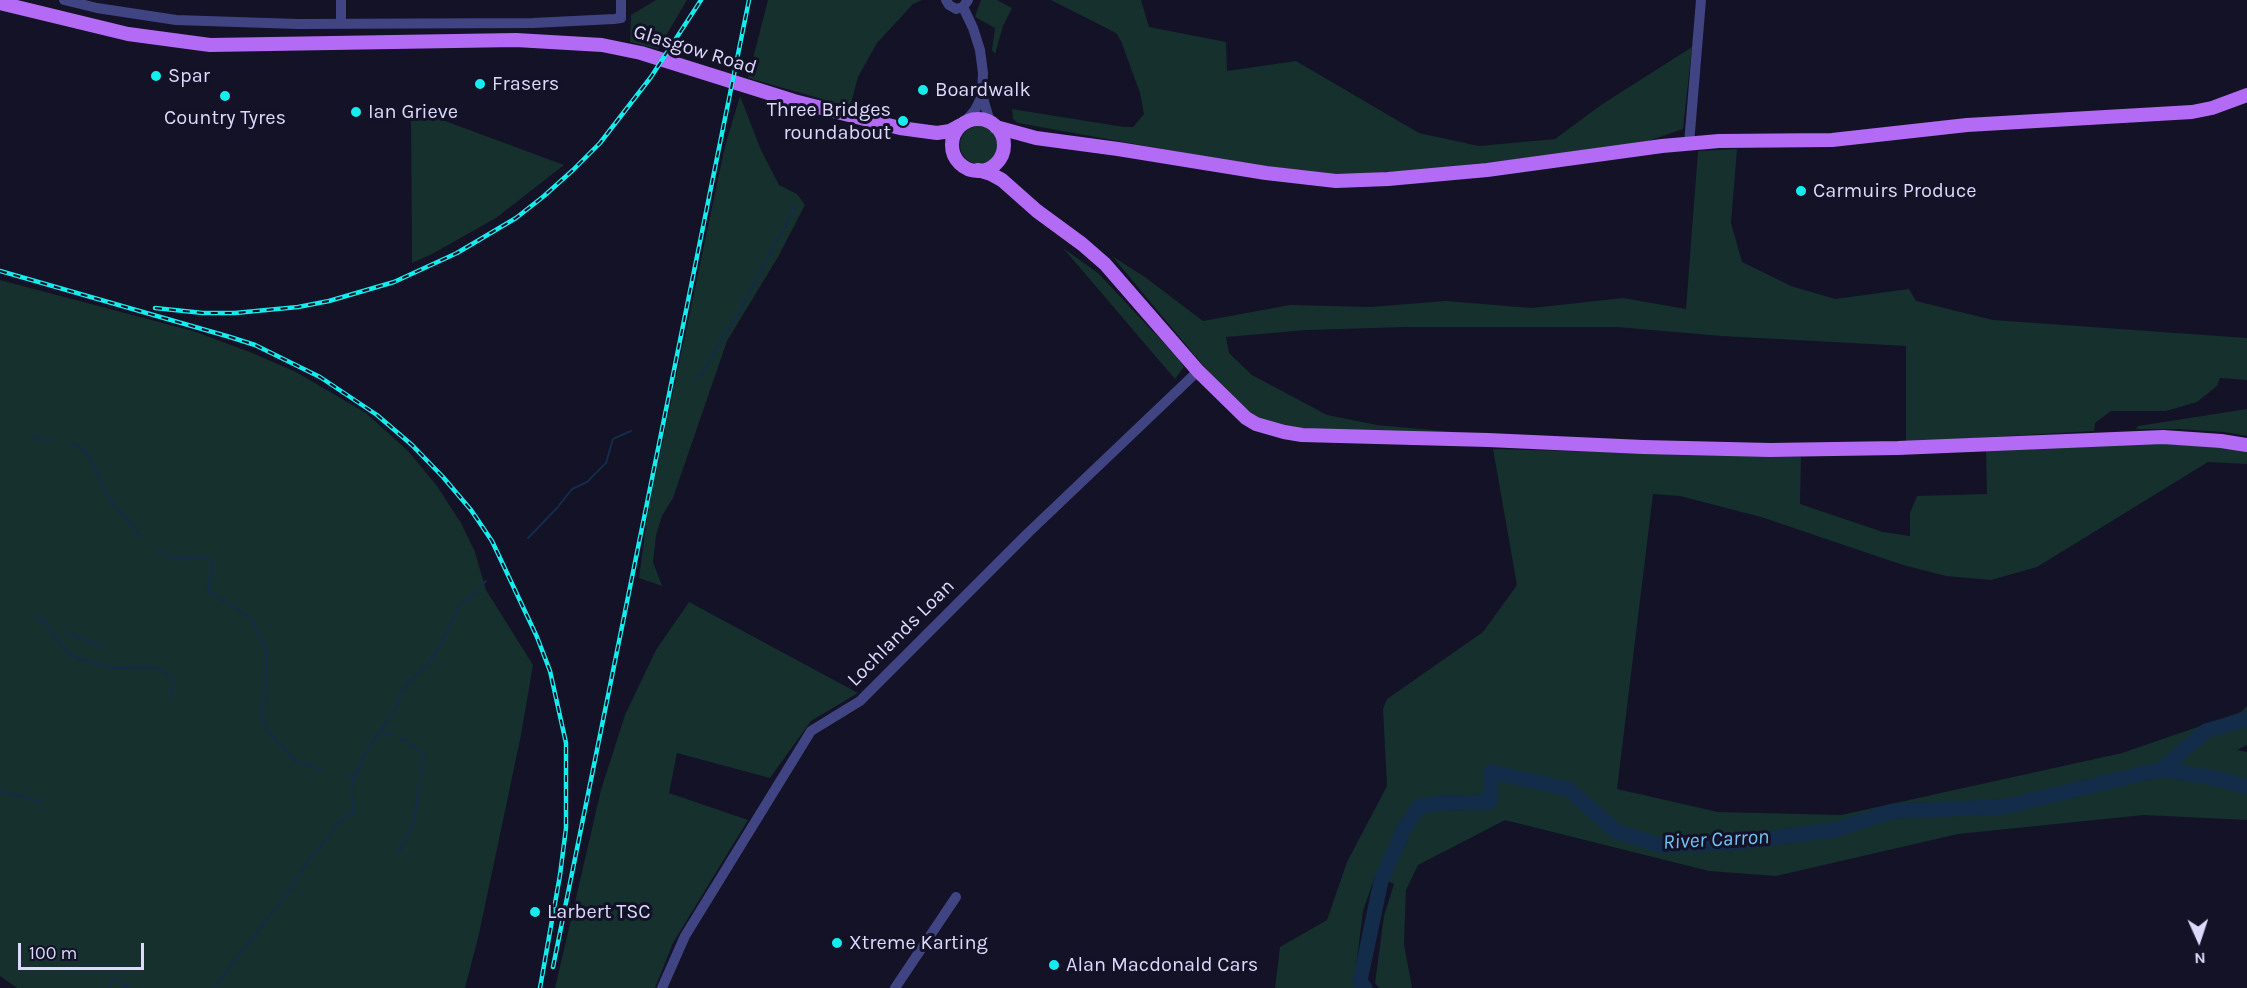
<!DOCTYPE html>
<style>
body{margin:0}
#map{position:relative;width:2247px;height:988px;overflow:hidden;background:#131227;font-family:Karla,sans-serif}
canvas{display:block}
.north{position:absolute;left:2169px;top:910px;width:60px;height:60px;-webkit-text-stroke:4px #131227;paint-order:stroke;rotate:177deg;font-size:16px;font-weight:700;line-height:24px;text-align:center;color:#dbdafc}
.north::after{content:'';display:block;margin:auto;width:21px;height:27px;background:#dbdafc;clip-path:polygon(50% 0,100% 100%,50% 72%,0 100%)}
.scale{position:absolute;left:18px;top:943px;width:126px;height:27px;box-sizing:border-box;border:3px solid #dbdafc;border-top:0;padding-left:8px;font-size:18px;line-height:21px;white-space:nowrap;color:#dbdafc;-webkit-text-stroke:4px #131227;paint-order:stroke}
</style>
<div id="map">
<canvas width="2247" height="988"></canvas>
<div class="north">N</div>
<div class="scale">100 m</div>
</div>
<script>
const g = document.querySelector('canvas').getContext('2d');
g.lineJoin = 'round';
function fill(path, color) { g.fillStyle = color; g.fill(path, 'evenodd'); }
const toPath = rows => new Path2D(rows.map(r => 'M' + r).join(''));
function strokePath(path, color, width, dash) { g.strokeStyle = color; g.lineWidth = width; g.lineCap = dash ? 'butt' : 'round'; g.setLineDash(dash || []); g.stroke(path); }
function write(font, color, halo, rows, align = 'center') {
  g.font = font + ' Karla,sans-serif'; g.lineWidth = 6; g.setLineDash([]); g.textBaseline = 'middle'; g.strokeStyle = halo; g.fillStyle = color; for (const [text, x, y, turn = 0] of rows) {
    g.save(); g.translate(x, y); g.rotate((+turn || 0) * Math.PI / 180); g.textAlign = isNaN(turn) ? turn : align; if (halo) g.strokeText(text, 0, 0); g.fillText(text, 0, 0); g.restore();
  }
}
const green = toPath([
 [656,0,687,0,658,49,630,42,631,15],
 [768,0,922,0,913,4,877,43,858,77,850,107,748,78],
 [981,0,997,0,1012,8,1003,26,995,54,992,50,995,28,975,17],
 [1051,0,1141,0,1149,27,1226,42,1227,71,1296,61,1419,133,1479,146,1555,139,1601,105,1692,47,1683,129,1645,142,1510,160,1418,170,1328,176,1290,172,1018,123,1013,119,1012,109,1124,127,1133,127,1144,114,1140,93,1121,41,1116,33],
 [740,96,761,150,779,185,797,194,805,205,778,257,727,341,673,498,662,516,656,535,653,562,662,586,639,578,648,511,725,146],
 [437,118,564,165,496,218,432,254,412,263,411,119],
 '960 145a19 19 0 1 1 38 0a19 19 0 1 1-38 0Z',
 [1737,149,1731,223,1742,262,1791,286,1835,299,1909,289,1916,301,1993,320,2247,338,2247,380,2220,378,2217,386,2197,402,2166,411,2111,411,2095,423,2094,431,1906,442,1906,346,1722,336,1616,327,1407,327,1307,330,1226,337,1229,353,1252,375,1327,415,1377,425,1464,433,1300,429,1278,425,1257,417,1239,405,1221,387,1112,256,1145,277,1203,321,1290,305,1371,307,1445,301,1532,308,1623,298,1686,309,1698,151],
 [1063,248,1098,273,1177,357,1184,367,1175,379],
 [0,280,193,331,250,352,296,372,366,413,408,451,437,486,461,523,475,552,486,590,533,665,521,735,479,934,465,988,17,988,0,976],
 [2247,409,2247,436,2224,432,2177,429,2136,429,2138,426],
 [2174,443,2247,451,2247,464,2208,462,2037,567,1991,580,1946,576,1903,565,1761,517,1680,496,1653,494,1617,789,1718,812,1841,815,2122,753,2241,712,2247,706,2247,745,2237,750,2247,752,2247,820,2144,815,1958,834,1776,876,1709,871,1505,820,1418,865,1406,890,1404,944,1412,988,1379,988,1375,983,1384,916,1394,884,1375,876,1363,911,1356,966,1357,988,1275,988,1280,947,1327,920,1347,862,1387,786,1383,709,1387,699,1483,632,1517,585,1493,449,1801,457,1800,504,1883,532,1910,536,1910,513,1917,496,1987,494,1986,450],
 [689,602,858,693,811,721,770,778,677,753,669,793,748,820,673,943,655,988,555,988,601,790,625,715,656,650]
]);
const stream = toPath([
 [695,380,702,373,740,310,795,206],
 [31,435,36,439,53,441],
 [71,443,79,446,88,455,109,498,141,537],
 [528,538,557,508,572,489,587,482,606,463,613,439,631,431],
 [156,549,172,558,203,557,211,560,212,568,208,591,250,617,266,648,267,681,261,714,266,729,295,761,321,769],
 [482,585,486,581],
 [35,617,46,622,50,631,68,653,79,659,113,668,147,667,162,670,172,677,173,686,170,693,172,696],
 [67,633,105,648],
 [382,732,393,735],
 [401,738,424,754,421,778],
 [347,775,355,777],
 [0,791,42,802],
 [397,855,413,825,420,785],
 [109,988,112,980,114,978,129,988],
 [213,988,290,890,311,856,331,834,337,823,354,812,351,789,353,781,364,755,395,710,401,693,410,681,428,664,442,642,460,605,478,590]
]);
const river = toPath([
 [2162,769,2206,731,2247,719],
 [1365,988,1360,981,1381,881,1404,829,1420,806,1446,803,1490,802,1491,772,1568,789,1616,831,1662,846,1733,843,1834,830,1893,811,2003,807,2162,769,2219,779,2247,787]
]);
const minor = toPath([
 [64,0,97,8,176,20,298,24,533,23,614,19,621,18,621,0],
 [946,0,949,5,956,9,963,7,968,0],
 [963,7,973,28,980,50,983,73,982,95,990,122],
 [341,24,341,0],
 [964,123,975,110,982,96],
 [1689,144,1701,0],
 [662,988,685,936,811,731,860,701,1029,532,1198,371],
 [895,988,956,897]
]);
const major = toPath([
 [0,3,128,34,210,45,516,40,602,45,641,53,794,101,900,128,937,133,950,131,961,125],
 '952 145a26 26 0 1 1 52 0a26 26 0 1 1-52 0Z',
 [996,127,1036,138,1118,149,1266,173,1336,181,1388,179,1487,170,1662,146,1719,141,1832,140,1967,125,2192,112,2212,108,2247,95],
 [978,170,991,174,1002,180,1037,211,1082,244,1105,264,1198,371,1246,418,1256,424,1284,432,1302,435,1488,440,1643,447,1770,450,1898,448,2163,437,2221,441,2247,445]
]);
const rail = toPath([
 [0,271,230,337,255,345,320,377,377,415,412,445,443,477,471,510,492,541,537,637,550,671,566,743,566,828,560,875,540,988],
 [155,308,203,313,235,313,298,307,329,301,394,282,457,253,516,218,544,196,573,170,600,143,651,77,701,0],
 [553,967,749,0]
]);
const markers = [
 [156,76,6,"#15ecee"],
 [480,84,6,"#15ecee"],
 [923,90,6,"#15ecee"],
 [225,96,6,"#15ecee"],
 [356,112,6,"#15ecee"],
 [903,121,6,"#15ecee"],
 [1801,191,6,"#15ecee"],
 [535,912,6,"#15ecee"],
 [837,943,6,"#15ecee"],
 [1054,965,6,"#15ecee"]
];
const streetNames = [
 ["Glasgow Road",695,50,17],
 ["Lochlands Loan",901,633,-45]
];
const poiNames = [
 ["Spar",168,76],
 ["Frasers",492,84],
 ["Boardwalk",935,90],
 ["Three Bridges",891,110,"right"],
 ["roundabout",891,133,"right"],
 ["Ian Grieve",368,112],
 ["Country Tyres",225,118,"center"],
 ["Carmuirs Produce",1813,191],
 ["Larbert TSC",547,912],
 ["Xtreme Karting",849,943],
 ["Alan Macdonald Cars",1066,965]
];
const waterNames = [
 ["River Carron",1716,840,-3]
];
fill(green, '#15302d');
strokePath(stream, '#132c4a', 2);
strokePath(river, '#132c4a', 15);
strokePath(minor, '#404482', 10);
strokePath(major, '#b36af4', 14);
strokePath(rail, '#15ecee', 4.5);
strokePath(rail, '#131227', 2, [7]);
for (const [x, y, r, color] of markers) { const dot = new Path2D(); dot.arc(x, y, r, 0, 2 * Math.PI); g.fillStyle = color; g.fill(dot); strokePath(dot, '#131227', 2); }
write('20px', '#dbdafc', '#131227', streetNames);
write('20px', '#dbdafc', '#131227', poiNames, 'left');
write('italic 21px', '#70c3f4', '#131227', waterNames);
</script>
